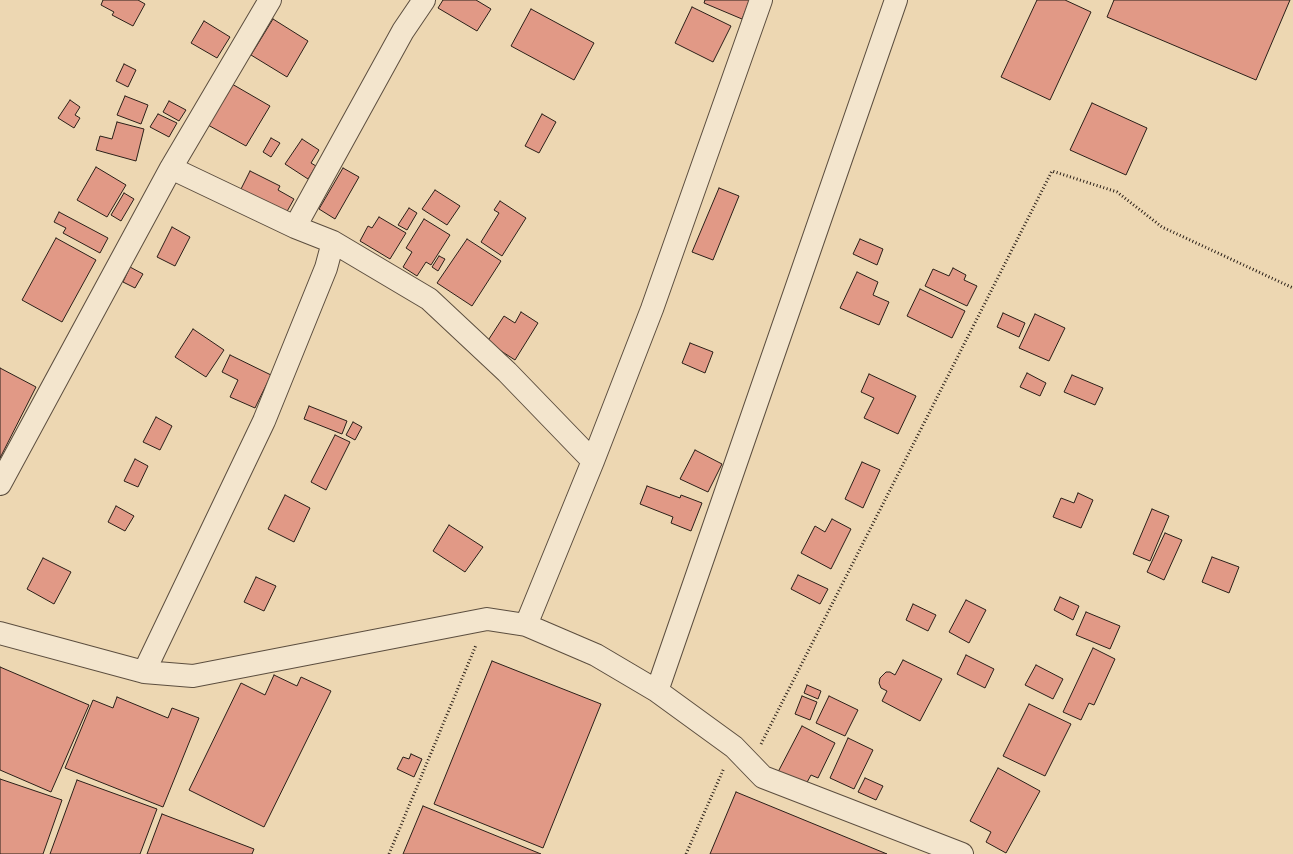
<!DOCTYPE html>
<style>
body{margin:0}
canvas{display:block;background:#edd7b2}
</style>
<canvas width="1293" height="854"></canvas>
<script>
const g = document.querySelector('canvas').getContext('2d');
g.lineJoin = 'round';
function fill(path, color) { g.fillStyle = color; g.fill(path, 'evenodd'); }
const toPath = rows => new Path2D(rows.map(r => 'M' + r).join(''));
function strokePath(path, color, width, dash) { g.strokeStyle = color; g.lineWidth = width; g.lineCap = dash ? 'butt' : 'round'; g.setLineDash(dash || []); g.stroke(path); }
const building = toPath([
 [103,0,138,0,145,4,133,26,112,15,114,12,101,5,103,0],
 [443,0,476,0,491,9,477,31,438,8,443,0],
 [705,0,750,0,742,19,704,3,705,0],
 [1037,0,1065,0,1091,12,1050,100,1001,77,1037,0],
 [1114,0,1290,0,1256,80,1107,17,1114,0],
 [692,7,731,26,713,62,675,43,692,7],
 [531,9,594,43,574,80,511,46,531,9],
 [273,19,308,41,287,77,251,55,273,19],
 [204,21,230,37,217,58,191,43,204,21],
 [124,64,136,70,128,87,116,81,124,64],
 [232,84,270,106,246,146,208,125,232,84],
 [125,96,148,105,141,124,117,115,125,96],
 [70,100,80,107,75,115,80,118,74,128,58,118,70,100],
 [169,101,186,110,179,121,163,112,169,101],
 [1092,103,1147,128,1126,175,1070,150,1092,103],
 [158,114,177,123,169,137,150,127,158,114],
 [542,114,556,122,539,153,525,146,542,114],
 [117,122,144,129,136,161,96,150,100,136,112,139,117,122],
 [271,138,280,143,271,157,263,152,271,138],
 [302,139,319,150,311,163,316,166,308,179,285,164,302,139],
 [96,167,126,185,107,217,77,200,96,167],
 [343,168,359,177,335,219,319,209,343,168],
 [250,171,280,186,278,190,294,199,285,215,240,191,250,171],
 [719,188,739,196,713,260,692,252,719,188],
 [435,190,460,206,447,225,422,209,435,190],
 [124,193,134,199,121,221,111,215,124,193],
 [500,201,526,218,502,256,481,242,499,213,494,210,500,201],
 [409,208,417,213,407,230,398,225,409,208],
 [59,212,108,238,100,253,63,233,66,228,54,222,59,212],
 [379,217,406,233,390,259,360,241,368,226,372,228,379,217],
 [424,219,450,235,431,265,426,262,417,276,403,267,412,252,406,248,424,219],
 [172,227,190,237,175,266,157,257,172,227],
 [56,238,96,260,62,322,22,300,56,238],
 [467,239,501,261,472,306,437,283,467,239],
 [860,239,883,249,877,265,853,254,860,239],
 [439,256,445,259,438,271,432,267,439,256],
 [130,267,143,274,135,288,123,282,130,267],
 [953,268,966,275,964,280,977,286,967,306,925,286,933,269,949,276,953,268],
 [857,272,878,282,873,295,889,302,879,325,840,308,857,272],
 [920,289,965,311,952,338,907,316,920,289],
 [521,312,538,323,515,360,487,342,504,316,515,323,521,312],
 [1003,313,1025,323,1019,337,997,327,1003,313],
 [1035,314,1065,328,1049,361,1019,348,1035,314],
 [193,329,224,350,206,377,175,357,193,329],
 [690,343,713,352,705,373,682,363,690,343],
 [230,355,271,375,255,408,230,397,238,380,222,372,230,355],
 [0,368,36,387,0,458,0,368],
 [1027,373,1046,383,1040,396,1020,387,1027,373],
 [869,374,916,396,898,434,864,418,874,398,861,392,869,374],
 [1072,375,1103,388,1095,405,1064,392,1072,375],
 [309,406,347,421,342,434,304,419,309,406],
 [156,417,172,426,160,450,143,442,156,417],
 [353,422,362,427,355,440,346,435,353,422],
 [335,435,350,442,326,490,311,482,335,435],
 [695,450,722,464,708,492,680,479,695,450],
 [135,459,148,466,138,487,124,481,135,459],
 [862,462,880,470,863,508,845,499,862,462],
 [647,486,680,498,681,495,702,503,691,531,671,523,673,517,640,504,647,486],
 [1078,493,1093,500,1081,528,1053,517,1061,498,1074,503,1078,493],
 [285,495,310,508,294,542,268,529,285,495],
 [116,506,134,516,125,531,108,522,116,506],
 [1152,509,1169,516,1150,561,1133,554,1152,509],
 [832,519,851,529,831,569,801,553,815,526,825,532,832,519],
 [449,525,483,547,465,572,433,551,449,525],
 [1165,533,1182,540,1164,580,1147,572,1165,533],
 [1212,557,1239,567,1229,593,1202,582,1212,557],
 [43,558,71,572,54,604,27,589,43,558],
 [798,575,828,589,820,604,791,589,798,575],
 [256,577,276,586,264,611,244,602,256,577],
 [1060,597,1079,606,1073,620,1054,610,1060,597],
 [966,600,986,610,969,643,949,632,966,600],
 [913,604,936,615,928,631,906,620,913,604],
 [1086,612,1120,626,1110,649,1076,635,1086,612],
 [1093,648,1115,659,1094,705,1089,703,1081,720,1063,712,1093,648],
 [966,655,994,669,985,688,957,674,966,655],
 [903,660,942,679,920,721,882,701,887,691,881,688,879,683,880,678,886,672,890,672,895,675,903,660],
 [492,661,601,704,543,848,434,804,492,661],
 [1036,665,1063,679,1053,699,1025,685,1036,665],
 [0,667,89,705,51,792,0,770,0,667],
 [274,675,297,686,301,677,331,691,264,827,189,790,241,683,265,695,274,675],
 [807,685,821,691,818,699,804,693,807,685],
 [802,696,817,702,810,720,795,714,802,696],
 [829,696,858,710,845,736,816,723,829,696],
 [117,697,168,718,172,708,199,718,163,807,65,768,93,700,113,708,117,697],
 [1029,704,1071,724,1045,776,1003,756,1029,704],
 [802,726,835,743,818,778,811,775,805,786,778,772,802,726],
 [848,738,873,750,854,789,830,778,848,738],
 [411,754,422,759,414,777,397,769,403,757,409,759,411,754],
 [998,768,1040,791,1006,853,986,842,991,832,970,821,998,768],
 [865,778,883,786,876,800,858,792,865,778],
 [0,779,62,800,43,854,0,854,0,779],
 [77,780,157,809,140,854,50,854,77,780],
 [736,792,887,854,710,854,736,792],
 [423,806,541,854,403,854,423,806],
 [162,814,254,849,252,854,147,854,162,814]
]);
const path = toPath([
 [761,744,1052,171,1117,192,1162,227,1293,288],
 [389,854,476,645],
 [686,854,724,768]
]);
const street = toPath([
 [171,168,295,227,333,242,429,299,507,372,593,461],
 [295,227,403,31,424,0],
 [0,484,171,168,270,0],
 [526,625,593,461,652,309,761,0],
 [0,633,144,672,193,676,487,619,526,625,596,655,657,691,734,747,763,777,962,854],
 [144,672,264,421,326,268,333,242],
 [657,691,896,0]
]);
fill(building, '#e19986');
strokePath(building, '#2b2019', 1);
strokePath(street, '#5c4e3f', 24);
strokePath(path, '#2b2019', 3, [1, 2.5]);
strokePath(street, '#f3e5cd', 22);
</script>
